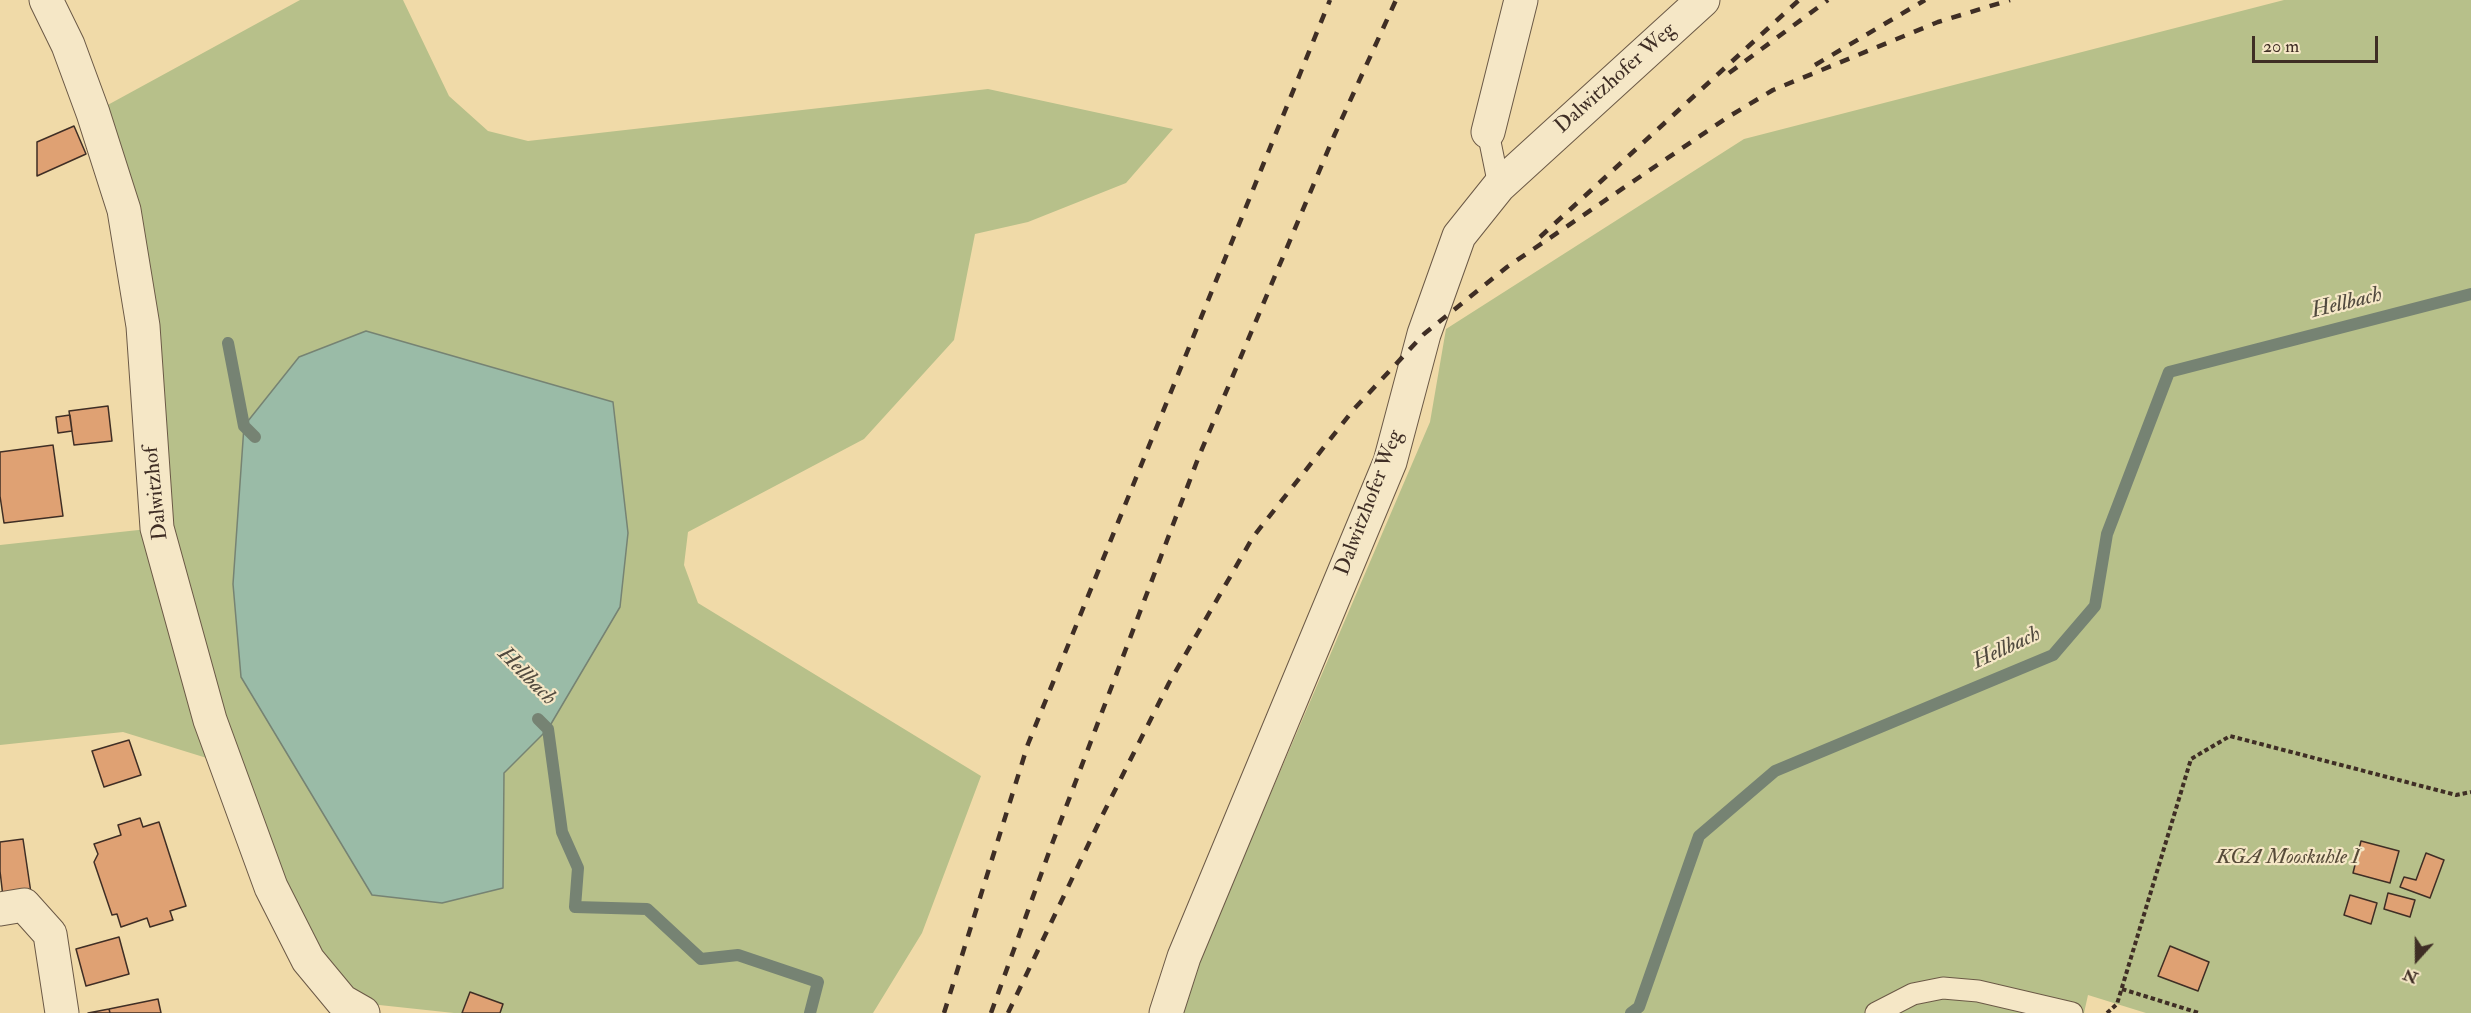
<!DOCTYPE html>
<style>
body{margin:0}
#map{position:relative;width:2471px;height:1013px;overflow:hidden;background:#f0daa8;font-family:"IM FELL Double Pica",serif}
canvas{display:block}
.north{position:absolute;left:2387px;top:929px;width:60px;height:60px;-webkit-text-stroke:4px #f5e7c6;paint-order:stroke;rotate:201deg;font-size:16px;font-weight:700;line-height:24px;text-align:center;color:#3f2e25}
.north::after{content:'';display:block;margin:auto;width:21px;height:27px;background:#3f2e25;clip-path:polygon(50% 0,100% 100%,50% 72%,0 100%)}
.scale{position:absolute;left:2252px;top:36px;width:126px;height:27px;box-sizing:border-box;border:3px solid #3f2e25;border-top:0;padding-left:8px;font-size:18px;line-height:21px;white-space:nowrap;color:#3f2e25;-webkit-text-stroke:4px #f5e7c6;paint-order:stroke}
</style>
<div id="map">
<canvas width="2471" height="1013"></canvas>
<div class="north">N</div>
<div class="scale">20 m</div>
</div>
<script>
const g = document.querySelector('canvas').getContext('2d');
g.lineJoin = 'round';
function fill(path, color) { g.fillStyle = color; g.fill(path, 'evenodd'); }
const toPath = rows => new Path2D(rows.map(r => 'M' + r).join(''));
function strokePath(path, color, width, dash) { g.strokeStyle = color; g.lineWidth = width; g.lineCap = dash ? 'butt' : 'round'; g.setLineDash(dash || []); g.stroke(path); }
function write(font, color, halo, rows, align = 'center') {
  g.font = font + ' "IM FELL Double Pica",serif'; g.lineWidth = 4.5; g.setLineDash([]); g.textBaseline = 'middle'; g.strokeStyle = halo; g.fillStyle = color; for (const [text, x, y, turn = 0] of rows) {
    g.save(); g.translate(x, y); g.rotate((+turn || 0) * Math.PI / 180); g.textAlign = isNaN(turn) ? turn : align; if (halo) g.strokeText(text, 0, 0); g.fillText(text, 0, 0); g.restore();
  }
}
const green = toPath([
 [300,0,403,0,449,96,488,131,528,141,988,89,1173,129,1126,183,1028,222,975,234,954,340,864,439,688,532,684,565,698,603,981,776,922,933,873,1013,454,1013,342,1001,226,764,123,732,0,745,0,545,157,528,143,326,93,113],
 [366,331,548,729,504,773,503,888],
 [2284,0,2471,0,2471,1013,2146,1013,2088,995,2084,1013,1181,1013,1183,998,1430,422,1446,329,1744,139]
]);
const water = toPath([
 [366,331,613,402,628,533,620,607,548,729,504,773,503,888,442,903,372,895,241,677,233,584,244,426,299,357,366,331]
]);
const stream = toPath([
 [228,343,244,426,255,437],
 [538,719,548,729,562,832,578,868,575,907,647,909,701,959,738,955,818,982,810,1013],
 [1631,1013,1639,1007,1699,836,1775,771,2053,655,2095,606,2107,534,2169,372,2471,294]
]);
const building = toPath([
 [74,126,86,154,37,176,37,142,74,126],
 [108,406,112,441,74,445,69,411,108,406],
 [70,415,72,431,58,433,56,417,70,415],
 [53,445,63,516,4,523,0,496,0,452,53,445],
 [129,740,141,775,104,787,92,751,129,740],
 [140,818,143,827,159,822,186,906,170,911,173,920,150,927,147,918,121,927,117,914,112,915,94,862,98,854,94,844,121,835,118,825,140,818],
 [23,839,31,893,3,897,0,871,0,842,23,839],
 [2361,841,2399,851,2390,883,2353,873,2361,841],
 [2426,853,2444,860,2430,898,2400,887,2404,877,2416,880,2426,853],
 [2388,893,2415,900,2410,917,2384,909,2388,893],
 [2350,895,2377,903,2371,924,2344,915,2350,895],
 [119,937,129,974,86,986,76,949,119,937],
 [2170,946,2209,962,2198,991,2158,976,2170,946],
 [470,992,503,1004,500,1013,462,1013,470,992],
 [158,999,161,1013,110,1013,109,1009,158,999],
 [109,1009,110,1013,88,1013,109,1009]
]);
const path = toPath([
 [2122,989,2199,1013],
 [2107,1013,2117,1004,2191,759,2230,736,2456,795,2471,792]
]);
const service = toPath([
 [1488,132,1499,186],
 [1876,1013,1913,994,1943,988,1978,991,2072,1013]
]);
const minor = toPath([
 [46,0,68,45,93,113,124,210,143,326,157,528,210,720,271,887,308,960,342,1001,363,1013],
 [1488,132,1521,0],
 [0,909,24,905,50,934,62,1013],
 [1166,1013,1184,957,1390,462,1424,334,1459,236,1499,186,1703,0]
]);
const rail = toPath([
 [1815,65,1925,0],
 [1729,73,1828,0],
 [1540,237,1799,0],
 [944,1013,1028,744,1330,0],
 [991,1013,1052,844,1199,456,1334,136,1396,0],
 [1008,1013,1101,818,1169,683,1253,537,1354,409,1424,334,1507,267,1728,117,1773,90,1938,22,2010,0]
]);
const streetNames = [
 ["Dalwitzhofer Weg",1616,79,-42],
 ["Dalwitzhof",157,493,-96],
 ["Dalwitzhofer Weg",1370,503,-69]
];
const parkNames = [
 ["KGA Mooskuhle I",2288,858]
];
const waterNames = [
 ["Hellbach",2347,304,-14],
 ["Hellbach",2007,649,-25],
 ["Hellbach",526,677,45]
];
fill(green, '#b7c08a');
fill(water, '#9abba7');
strokePath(water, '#768373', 1.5);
strokePath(stream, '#768373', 12);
fill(building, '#dfa173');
strokePath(building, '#3f2e25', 1.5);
strokePath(service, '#6b5946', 23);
strokePath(minor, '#6b5946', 35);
strokePath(path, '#3f2e25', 4, [4.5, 3]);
strokePath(service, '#f5e7c6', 21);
strokePath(minor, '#f5e7c6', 33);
strokePath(rail, '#3f2e25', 4.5, [10, 10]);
write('21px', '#3f2e25', '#f5e7c6', streetNames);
write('italic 21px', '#574b39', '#f5e7c6', parkNames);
write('italic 22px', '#514a3f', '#f5e7c6', waterNames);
</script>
